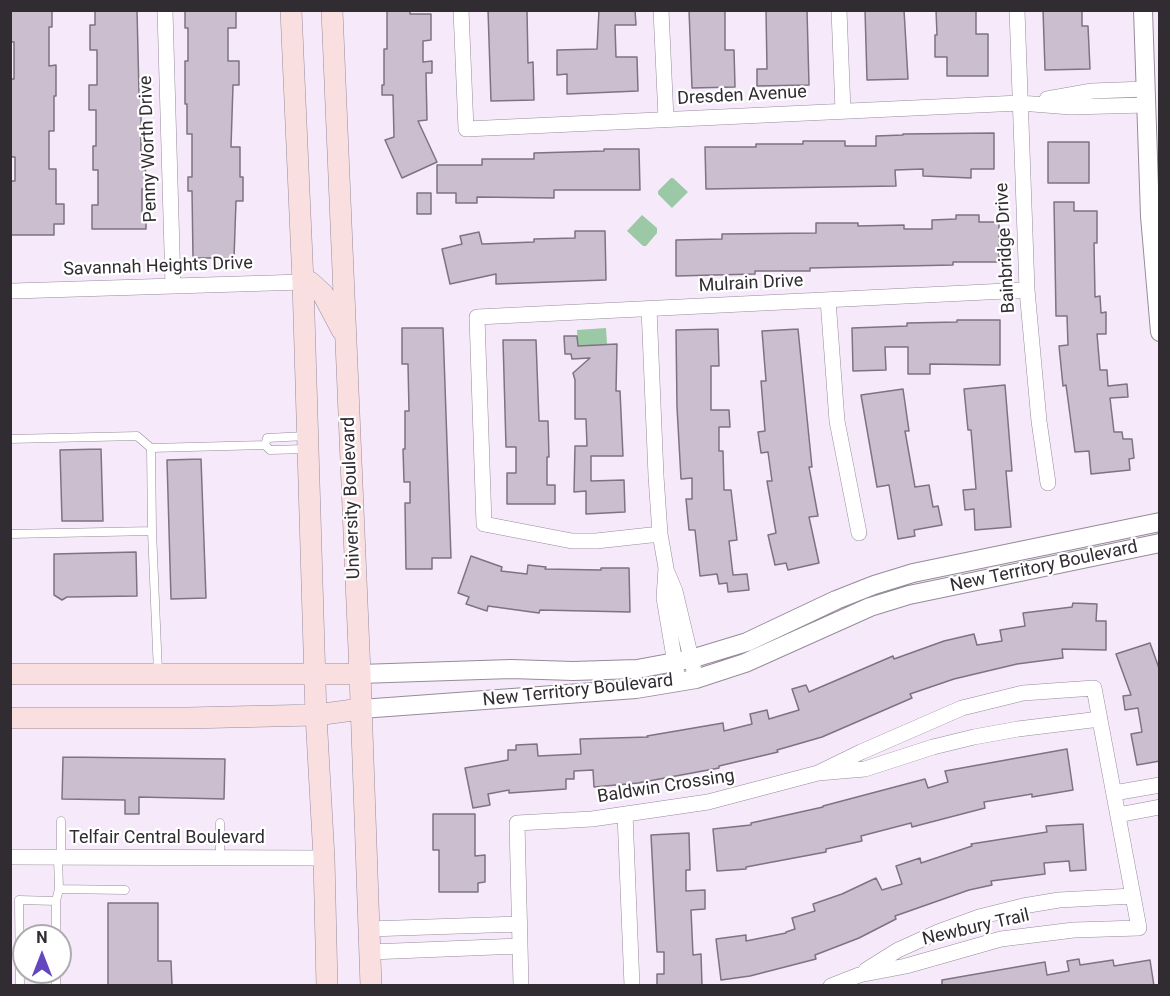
<!DOCTYPE html>
<style>
body{margin:0}
#map{position:relative;width:1170px;height:996px;overflow:hidden;background:#f6eafa;font-family:Roboto,sans-serif}
canvas{display:block}
.frame{position:absolute;inset:0;border:12px solid #312c32;pointer-events:none}
.north{position:absolute;left:12px;top:924px;width:60px;height:60px;box-sizing:border-box;background:#fff;border:2px solid #adabad;border-radius:50%;rotate:0deg;font-size:16px;font-weight:700;line-height:24px;text-align:center;color:#312c32}
.north::after{content:'';display:block;margin:auto;width:21px;height:27px;background:#6446bf;clip-path:polygon(50% 0,100% 100%,50% 72%,0 100%)}
</style>
<div id="map">
<canvas width="1170" height="996"></canvas>
<div class="frame"></div>
<div class="north">N</div>
</div>
<script>
const g = document.querySelector('canvas').getContext('2d');
g.lineJoin = 'round';
function fill(path, color) { g.fillStyle = color; g.fill(path, 'evenodd'); }
const toPath = rows => new Path2D(rows.map(r => 'M' + r).join(''));
function strokePath(path, color, width, dash) { g.strokeStyle = color; g.lineWidth = width; g.lineCap = dash ? 'butt' : 'round'; g.setLineDash(dash || []); g.stroke(path); }
function write(font, color, halo, rows, align = 'center') {
  g.font = font + ' Roboto,sans-serif'; g.lineWidth = 4.5; g.setLineDash([]); g.textBaseline = 'middle'; g.strokeStyle = halo; g.fillStyle = color; for (const [text, x, y, turn = 0] of rows) {
    g.save(); g.translate(x, y); g.rotate((+turn || 0) * Math.PI / 180); g.textAlign = isNaN(turn) ? turn : align; if (halo) g.strokeText(text, 0, 0); g.fillText(text, 0, 0); g.restore();
  }
}
const green = toPath([
 [671,178,673,178,688,192,672,208,658,194,658,191],
 [642,215,657,228,657,233,646,246,643,246,627,231],
 [606,328,607,344,578,346,577,330]
]);
const building = toPath([
 [10,10,52,10,52,27,49,27,49,66,56,65,56,96,54,96,54,131,49,131,49,169,56,169,56,204,64,204,64,224,54,224,54,235,11,235,10,181,15,181,15,157,10,157,10,79,14,79,14,42,10,42,10,10],
 [95,10,137,10,139,94,143,94,143,110,141,110,141,153,144,153,146,177,146,190,142,189,142,212,146,212,146,229,92,229,92,205,98,205,98,170,93,170,93,146,96,146,96,110,89,110,89,85,97,85,97,50,90,50,90,25,95,25,95,10],
 [185,10,236,10,236,28,228,28,228,61,239,61,239,85,233,85,231,147,240,147,240,177,243,177,243,201,236,201,234,258,193,258,192,191,188,191,188,177,192,177,192,134,187,134,187,104,185,104,185,61,188,61,188,28,185,28,185,10],
 [387,10,410,10,410,14,431,14,431,40,423,41,423,62,432,61,432,73,426,73,427,120,418,121,437,162,402,178,385,140,394,137,393,95,382,95,382,85,384,85,384,49,387,49,387,10],
 [488,10,527,10,528,63,533,62,534,100,491,101,488,10],
 [599,10,635,10,636,25,615,25,616,57,637,57,638,91,567,94,567,74,557,75,557,50,597,49,599,10],
 [689,10,725,10,725,50,734,50,735,87,692,88,689,10],
 [766,10,807,10,809,85,757,86,757,69,767,69,766,10],
 [865,10,904,10,908,79,867,80,865,10],
 [936,10,976,10,976,34,988,34,988,76,947,76,947,57,935,57,935,35,937,35,936,10],
 [1043,10,1082,10,1082,26,1088,26,1090,69,1045,70,1043,10],
 [994,133,994,169,971,169,971,178,923,176,923,169,895,170,896,186,706,189,705,147,756,147,756,144,803,144,803,141,845,141,845,146,876,146,876,136,903,135,903,134,994,133],
 [1048,142,1089,142,1089,183,1048,183,1048,142],
 [604,149,639,149,640,190,554,190,554,198,477,197,477,203,456,203,456,193,437,193,437,165,482,165,482,159,534,159,534,153,604,151,604,149],
 [417,193,431,193,431,214,417,214,417,193],
 [1054,202,1074,202,1074,211,1097,211,1097,243,1094,243,1095,297,1100,296,1101,313,1106,312,1106,334,1097,334,1100,370,1107,370,1108,386,1127,384,1128,397,1110,398,1114,432,1122,432,1123,439,1132,439,1134,458,1129,459,1130,470,1091,474,1089,451,1075,452,1066,385,1063,386,1059,346,1068,345,1067,316,1056,316,1054,202],
 [956,215,979,215,979,222,999,222,999,262,953,262,953,265,810,268,810,271,755,271,755,274,676,276,676,240,722,239,722,234,816,233,816,223,858,223,858,226,904,225,904,229,932,229,932,220,956,219,956,215],
 [575,231,605,231,606,280,496,284,496,274,450,284,442,249,462,244,460,236,479,232,482,244,534,242,534,239,575,238,575,231],
 [957,320,1000,320,1000,365,930,364,930,374,908,374,908,347,885,347,886,370,853,371,852,328,907,326,907,323,957,322,957,320],
 [402,328,443,328,451,558,432,558,432,569,406,569,405,503,410,503,410,482,404,482,403,449,405,449,405,411,409,411,408,364,402,364,402,328],
 [718,329,719,366,711,366,711,410,729,410,730,427,719,427,719,451,723,451,724,490,731,490,737,540,729,541,733,575,747,574,749,590,728,592,727,583,719,584,717,574,700,576,695,530,689,530,686,499,692,499,692,478,681,479,677,407,676,330,718,329],
 [798,329,812,467,809,467,818,516,809,517,819,563,788,570,786,563,775,565,768,535,776,533,767,481,772,481,768,452,761,453,758,432,765,431,761,381,766,381,762,331,798,329],
 [564,336,577,336,578,346,617,344,616,391,620,391,623,456,591,456,591,481,624,480,625,512,586,514,586,491,574,492,575,446,587,446,586,419,575,419,575,380,573,373,590,358,572,359,571,354,565,354,564,336],
 [503,340,536,340,539,421,548,421,549,457,547,457,547,485,555,485,555,504,507,504,507,473,516,473,516,447,506,447,503,340],
 [1005,385,1012,471,1006,471,1011,527,975,530,974,509,965,510,963,490,976,489,971,430,968,430,964,389,1005,385],
 [903,389,909,431,905,431,915,487,929,485,933,507,938,506,942,525,914,530,915,536,898,539,889,485,877,487,861,395,903,389],
 [101,449,103,521,62,521,60,450,101,449],
 [201,459,206,598,171,599,167,460,201,459],
 [136,552,137,596,67,597,62,600,54,595,54,554,136,552],
 [471,556,502,567,501,571,527,574,528,565,546,567,545,569,601,570,601,568,629,568,630,612,540,610,539,613,488,606,487,611,466,604,469,597,458,593,471,556],
 [1073,603,1097,604,1096,621,1106,621,1106,650,1062,649,1063,658,1017,664,954,679,910,694,912,698,822,737,777,750,778,752,719,766,719,768,638,783,594,787,593,770,574,771,574,779,566,779,566,789,509,793,509,790,488,794,490,805,473,808,465,768,508,760,508,750,516,750,516,745,537,744,538,756,581,754,580,739,648,737,647,736,723,723,724,731,752,724,750,714,767,710,769,719,799,710,792,689,806,685,809,692,893,656,894,659,944,641,974,634,977,645,1002,641,1000,630,1025,626,1023,613,1072,607,1073,603],
 [1150,643,1160,671,1160,761,1137,765,1131,734,1142,732,1138,708,1125,710,1123,696,1131,695,1116,654,1150,643],
 [1067,749,1073,790,1032,797,1032,794,984,802,985,808,912,827,911,823,861,836,862,841,826,849,826,852,746,867,746,869,717,871,713,829,751,825,751,823,823,807,823,806,925,779,928,788,948,782,945,771,1067,749],
 [63,757,225,759,224,799,139,797,139,814,125,814,125,800,62,799,63,757],
 [433,814,475,814,475,856,485,855,485,882,478,883,478,892,439,892,439,850,433,850,433,814],
 [1083,824,1086,870,1070,871,1069,861,1044,863,1045,874,991,881,992,885,969,890,895,916,896,919,859,938,815,955,816,959,750,976,721,980,716,939,746,935,746,941,786,933,786,932,795,929,792,918,815,911,813,904,842,894,876,878,882,890,902,884,896,866,920,858,921,863,972,846,971,844,1047,832,1046,826,1083,824],
 [689,833,690,870,686,870,686,891,705,890,705,909,691,910,693,955,701,954,702,986,657,986,657,974,664,974,664,952,657,952,651,835,689,833],
 [108,903,158,903,158,961,171,961,172,986,108,986,108,903],
 [1079,959,1080,965,1113,960,1114,966,1150,960,1154,986,942,986,942,980,1045,962,1047,975,1069,971,1067,961,1079,959]
]);
const service = toPath([
 [10,439,137,436,151,448,265,445,267,438,306,436],
 [265,445,270,450,306,449],
 [151,448,152,531],
 [10,534,152,531,158,673],
 [61,821,61,858],
 [220,823,220,858],
 [59,889,125,890],
 [56,936,56,901,59,889,58,858],
 [56,972,56,986],
 [20,986,19,900,56,901]
]);
const minor = toPath([
 [165,10,173,286],
 [461,10,466,129,1020,103,1071,107,1146,105],
 [661,10,666,119],
 [839,10,843,111],
 [1017,10,1027,290,1039,421,1048,483],
 [1047,99,1092,91,1146,89],
 [13,291,303,282],
 [828,300,837,421,859,533],
 [649,308,656,476,660,534,666,568,664,598,678,681],
 [660,534,596,541,572,541,484,524,477,317,1027,290],
 [667,572,675,591,696,679],
 [818,773,861,752,962,708,1023,693,1094,688,1139,928,1074,930,1001,939,906,966,859,975,831,986],
 [1114,793,1160,785],
 [625,814,632,986],
 [1118,815,1160,807],
 [10,857,324,858],
 [368,929,520,924],
 [370,952,520,946],
 [866,970,898,950,938,932,979,917,1023,906,1059,900,1133,896],
 [521,986,517,823,592,819,708,802,818,773,865,769,933,747,974,737,1018,729,1100,719]
]);
const tertiary = toPath([
 [1143,10,1150,216,1160,332],
 [360,674,511,669,573,671,637,669,691,659,747,642,836,600,874,585,913,573,1160,522],
 [361,709,636,689,696,679,745,663,870,607,909,595,1160,543]
]);
const secondary = toPath([
 [291,10,303,282,316,715,324,858,327,986],
 [332,10,360,674,371,986],
 [303,282,310,282,323,294,342,330],
 [10,674,360,674],
 [10,718,187,718,316,715,361,709]
]);
const streetNames = [
 ["Dresden Avenue",742,96,-3],
 ["Penny Worth Drive",149,149,-92],
 ["Bainbridge Drive",1006,248,-93],
 ["Savannah Heights Drive",158,267,-2],
 ["Mulrain Drive",751,284,-3],
 ["University Boulevard",352,498,-92],
 ["New Territory Boulevard",1044,567,-12],
 ["New Territory Boulevard",578,691,-6],
 ["Baldwin Crossing",666,787,-9],
 ["Telfair Central Boulevard",167,838],
 ["Newbury Trail",976,928,-13]
];
fill(green, '#9bc8a5');
fill(building, '#cbbfcf');
strokePath(building, '#7e7381', 1.5);
strokePath(service, '#968b9a', 9);
strokePath(minor, '#968b9a', 16);
strokePath(tertiary, '#968b9a', 20);
strokePath(secondary, '#968b9a', 22);
strokePath(service, '#fff', 8);
strokePath(minor, '#fff', 15);
strokePath(tertiary, '#fff', 18);
strokePath(secondary, '#fadfe1', 21);
write('18px', '#312c32', '#fff', streetNames);
</script>
